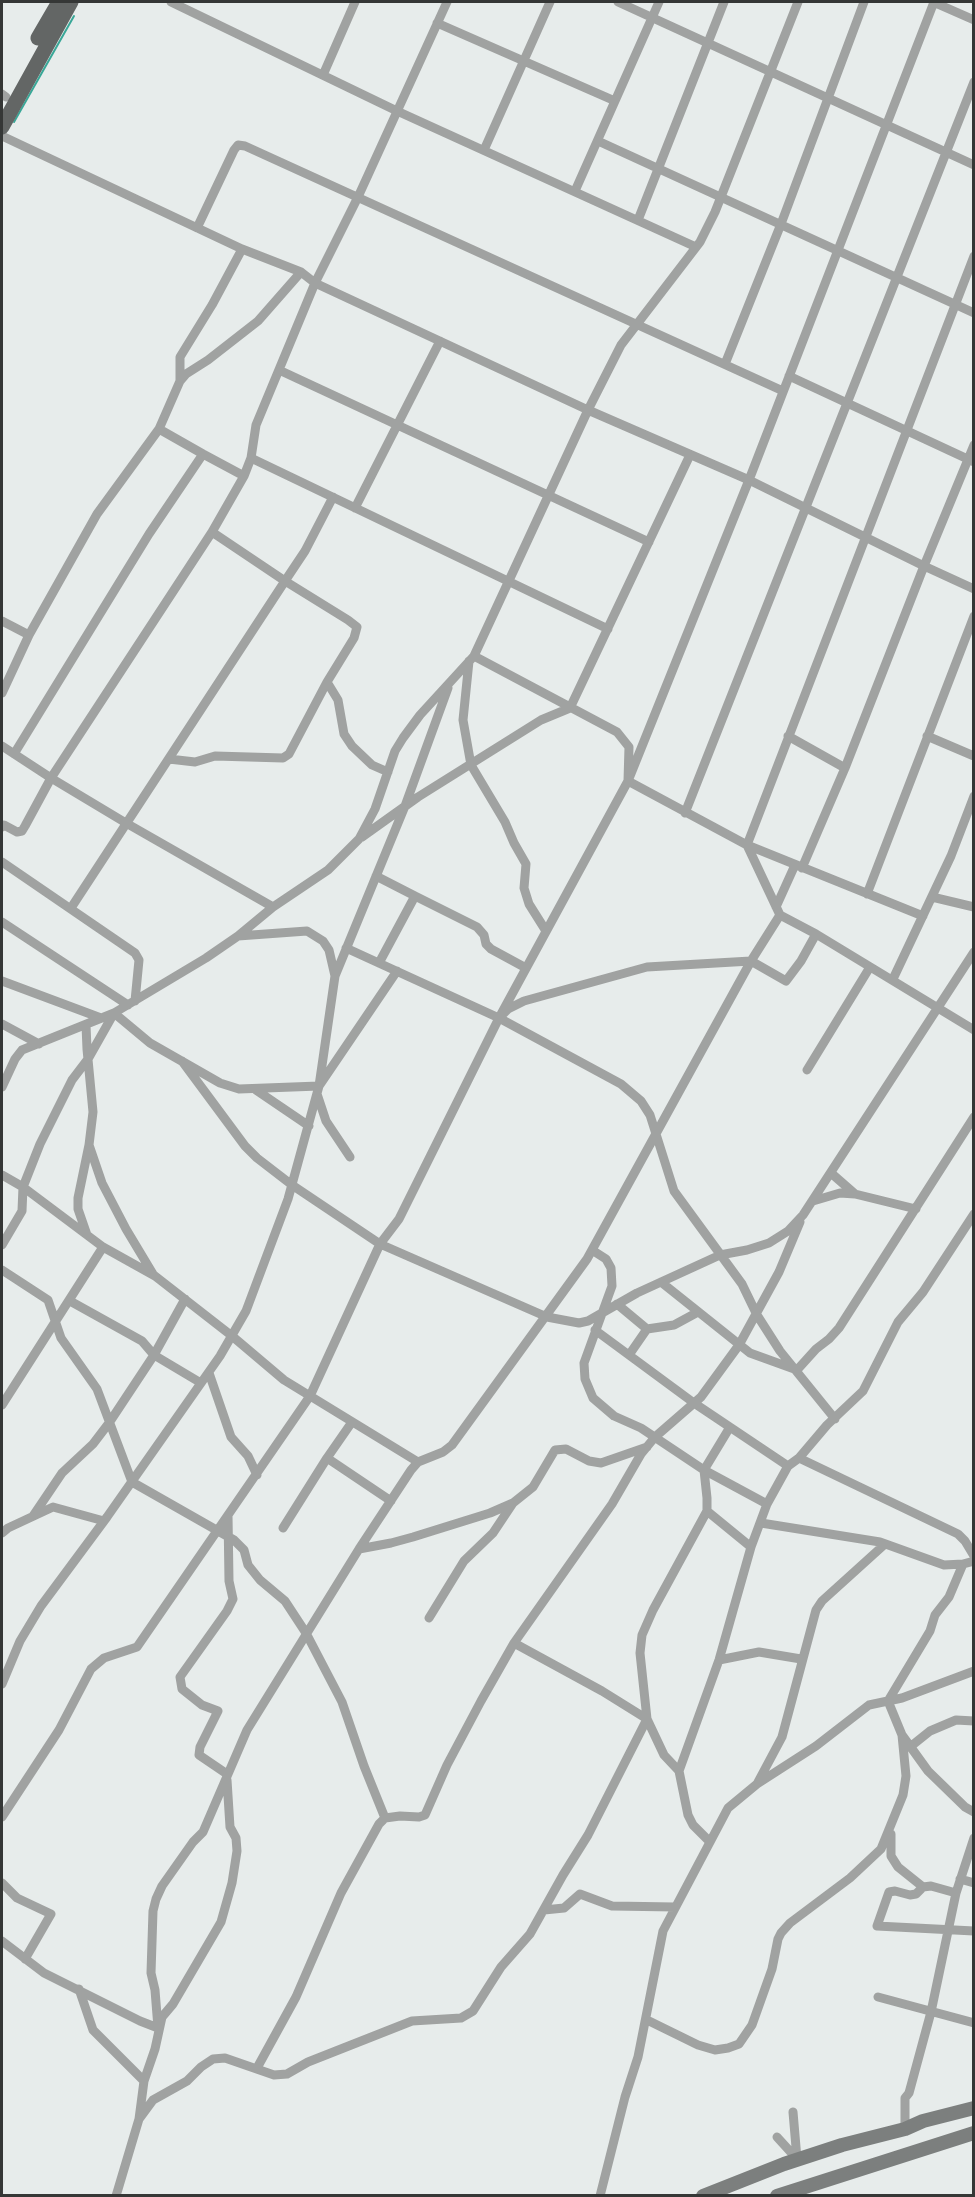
<!DOCTYPE html>
<style>
body{margin:0}
#map{position:relative;width:975px;height:2197px;overflow:hidden;background:#e7eceb;font-family:Barlow,sans-serif}
canvas{display:block}
.frame{position:absolute;inset:0;border:3px solid #353736;pointer-events:none}
</style>
<div id="map">
<canvas width="975" height="2197"></canvas>
<div class="frame"></div>
</div>
<script>
const g = document.querySelector('canvas').getContext('2d');
g.lineJoin = 'round';
const toPath = rows => new Path2D(rows.map(r => 'M' + r).join(''));
function strokePath(path, color, width, dash) { g.strokeStyle = color; g.lineWidth = width; g.lineCap = dash ? 'butt' : 'round'; g.setLineDash(dash || []); g.stroke(path); }
const stream = toPath([
 [14,122,74,16]
]);
const street = toPath([
 [171,2,397,111,696,247],
 [618,2,974,165],
 [933,2,974,20],
 [437,23,615,101],
 [323,75,355,2],
 [2,94,6,97],
 [2,136,242,249,301,272,315,283,588,410,621,345,700,242,715,212,798,2],
 [598,141,974,313],
 [484,150,550,2],
 [575,191,659,2],
 [638,220,724,2],
 [197,228,234,150,238,145,245,146,783,391],
 [974,256,747,845,780,915,816,934,974,1030],
 [725,364,781,224,864,2],
 [279,370,649,542],
 [789,376,974,462],
 [180,381,186,374,208,360,258,321,301,272],
 [159,429,203,454,244,476],
 [974,445,924,566,974,589],
 [251,458,608,629],
 [355,508,440,341],
 [2,621,29,635,97,514,159,429,180,381,180,357,212,305,242,249],
 [474,656,617,732,629,747,628,781,747,845,923,916],
 [469,661,463,720,471,765,505,822,514,843,526,864,524,888,529,904,546,931],
 [327,682,338,700,344,734,352,746,372,765,388,772],
 [2,693,29,635],
 [788,736,845,768],
 [927,736,974,756],
 [2,746,51,778,126,823,273,907,328,870,359,839,375,809,395,751,403,738,420,715,474,656,588,410,749,480,924,566,845,768,802,868],
 [14,754,149,534,203,454],
 [169,759,195,762,215,756,283,758,289,754,327,682,354,638,357,627,348,620,285,581,212,532],
 [685,813,974,82],
 [2,827,4,825,17,832,22,831,25,826,51,778,212,532,244,476,251,458,256,425,315,283,358,197,447,2],
 [362,837,418,797,541,720,570,708,690,455],
 [2,862,135,953,139,960,135,1001],
 [376,876,415,896],
 [867,894,974,616],
 [932,897,974,907],
 [776,907,795,865],
 [71,908,285,581,305,551,333,497],
 [2,922,128,1005],
 [346,948,499,1018,508,1009,524,1001,647,967,751,961,786,981,801,961,816,934],
 [379,963,415,896,477,927,484,935,486,944,491,949,526,968],
 [335,976,405,806,448,688],
 [893,979,951,856,974,796],
 [2,981,101,1018],
 [499,1018,621,1084,641,1101,650,1115,674,1191,742,1284,757,1315,780,1351,835,1419],
 [2,1024,39,1044],
 [86,1025,87,1049,93,1112,89,1145,78,1198,78,1209,87,1235],
 [182,1061,245,1146,257,1158,292,1185,380,1244,547,1317,579,1323,588,1321,637,1293,720,1255,747,1250,769,1243,788,1231,803,1215,974,952],
 [807,1070,870,967],
 [2,1087,15,1059,22,1050,114,1013,206,958,238,936,273,907],
 [256,1090,309,1126],
 [317,1094,326,1121,350,1157],
 [89,1145,102,1183,126,1229,153,1274],
 [831,1173,855,1194],
 [2,1175,23,1187,103,1247,155,1276,232,1336,284,1380,418,1462],
 [813,1201,840,1193,855,1194,916,1209],
 [2,1245,22,1211,23,1187,40,1144,72,1080,88,1059,114,1013,150,1043,220,1083,239,1089,319,1086,397,971],
 [592,1250,606,1259,611,1268,612,1286,584,1363,585,1379,593,1398,614,1416,641,1428,704,1470,767,1504],
 [2,1270,48,1300,61,1338,97,1389,132,1482,234,1540,244,1550,248,1565,260,1580,285,1601,306,1633,342,1702,364,1766,385,1818],
 [661,1282,750,1353,797,1370,816,1349,829,1339,839,1328,974,1117],
 [70,1301,142,1341,154,1355,201,1383],
 [617,1304,647,1329],
 [595,1330,694,1403,788,1466],
 [629,1355,647,1329,674,1325,698,1312],
 [209,1373,231,1437,248,1456,257,1475],
 [2,1405,103,1247],
 [327,1458,352,1422],
 [799,1458,958,1534,965,1541,974,1556],
 [707,1511,751,1547],
 [33,1516,62,1473,93,1444,109,1423,154,1355,185,1299],
 [761,1523,880,1542,944,1565,963,1564,974,1561],
 [283,1528,327,1458,391,1501],
 [2,1533,8,1528,53,1507,104,1521],
 [359,1549,391,1543,413,1537,490,1513,513,1503,533,1487,555,1450,566,1449,589,1461,601,1463,647,1447],
 [963,1564,949,1597,935,1615,930,1631,888,1701,902,1735,928,1771,965,1807,974,1812],
 [429,1618,464,1561,493,1533,513,1503],
 [514,1643,602,1691,647,1719,664,1755,679,1771],
 [719,1660,759,1652,801,1659],
 [2,1684,20,1641,41,1606,107,1517,220,1356,246,1311,288,1199,319,1086,335,976,329,950,323,941,307,931,238,936],
 [910,1747,930,1731,956,1720,974,1721],
 [227,1774,199,1755,200,1747,218,1711,202,1705,182,1689,180,1677,227,1611,233,1599,229,1581,228,1515],
 [758,1782,782,1737,816,1610,822,1601,885,1544],
 [2,1817,59,1730,91,1669,104,1658,137,1647,310,1396,380,1244,399,1219,499,1018,628,781,749,480,934,2],
 [891,1834,891,1856,898,1867,923,1887,931,1886,956,1893],
 [709,1841,693,1825,688,1815,679,1771,719,1660,751,1547,767,1504,788,1466,799,1458,827,1425,863,1391,898,1322,923,1292,974,1214],
 [960,1879,974,1883],
 [2,1883,17,1898,51,1914,25,1959],
 [923,1887,916,1894,910,1895,895,1891,889,1892,877,1926,974,1931],
 [544,1910,564,1908,580,1894,612,1906,675,1907],
 [2,1941,44,1973,140,2021,158,2028],
 [79,1989,93,2030,144,2081],
 [878,1997,974,2023],
 [647,2020,698,2045,715,2050,728,2048,739,2044,752,2025,772,1969,778,1939,781,1933,790,1923,850,1878,881,1849,903,1795,906,1776,902,1735],
 [158,2028,155,1990,151,1973,153,1911,156,1899,162,1886,193,1842,203,1832,247,1730,359,1549,411,1470,418,1462,443,1452,452,1445,587,1259,751,961,780,915],
 [257,2068,296,1997,341,1893,379,1824,385,1818,400,1816,419,1817,425,1815,447,1765,481,1701,514,1643,612,1504,641,1454,655,1437,701,1397,739,1345,779,1272,800,1222],
 [139,2119,153,2100,187,2081,201,2067,213,2059,225,2058,274,2075,287,2074,308,2062,412,2021,461,2018,473,2011,501,1967,530,1934,563,1875,588,1835,647,1719,640,1653,642,1635,653,1610,707,1511,707,1498,704,1470,730,1427],
 [905,2129,905,2098,909,2093,931,2012,956,1893,974,1838],
 [777,2137,797,2159,793,2112],
 [116,2196,139,2119,144,2081,155,2049,162,2017,173,2004,221,1922,232,1883,237,1851,236,1838,230,1827,227,1780],
 [600,2196,625,2097,638,2057,663,1931,728,1808,757,1784,816,1746,869,1705,902,1698,974,1671]
]);
const secondary = toPath([
 [703,2196,784,2164,842,2145,905,2129,923,2121,974,2108],
 [777,2196,974,2133]
]);
const primary = toPath([
 [38,38,59,2],
 [2,127,71,2]
]);
strokePath(stream, '#39a797', 2);
strokePath(street, '#a0a2a1', 9);
strokePath(secondary, '#7c7f7e', 14);
strokePath(primary, '#636665', 15);
</script>
